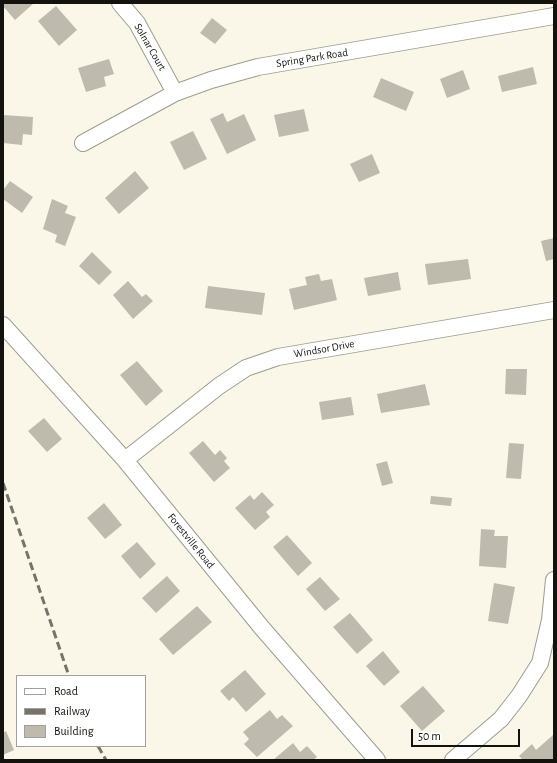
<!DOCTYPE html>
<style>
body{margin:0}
#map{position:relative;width:557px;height:763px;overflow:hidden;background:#faf7e8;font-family:"Alegreya Sans",sans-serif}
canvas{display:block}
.frame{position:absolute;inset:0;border:4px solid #13120d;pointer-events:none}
.legend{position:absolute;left:16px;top:675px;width:130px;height:72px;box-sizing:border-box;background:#fff;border:1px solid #a1a09e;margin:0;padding:5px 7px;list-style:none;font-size:12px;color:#13120d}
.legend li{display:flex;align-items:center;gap:8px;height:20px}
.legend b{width:20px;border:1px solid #a1a09e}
.scale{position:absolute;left:411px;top:729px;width:109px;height:18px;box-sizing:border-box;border:2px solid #13120d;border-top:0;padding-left:5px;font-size:12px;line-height:14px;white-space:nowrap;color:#13120d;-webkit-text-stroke:3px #fff;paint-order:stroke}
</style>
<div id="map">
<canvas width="557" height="763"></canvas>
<div class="frame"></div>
<ul class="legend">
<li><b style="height:5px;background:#fff"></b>Road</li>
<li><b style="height:5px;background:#75736a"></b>Railway</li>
<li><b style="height:11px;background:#bebbae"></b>Building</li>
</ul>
<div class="scale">50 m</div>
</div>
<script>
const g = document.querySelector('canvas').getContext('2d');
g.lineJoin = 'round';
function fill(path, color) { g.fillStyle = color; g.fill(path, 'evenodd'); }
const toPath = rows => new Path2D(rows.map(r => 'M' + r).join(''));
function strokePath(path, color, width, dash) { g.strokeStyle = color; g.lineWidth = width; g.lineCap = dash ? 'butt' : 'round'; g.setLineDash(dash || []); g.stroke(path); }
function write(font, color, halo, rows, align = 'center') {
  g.font = font + ' "Alegreya Sans",sans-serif'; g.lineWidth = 3; g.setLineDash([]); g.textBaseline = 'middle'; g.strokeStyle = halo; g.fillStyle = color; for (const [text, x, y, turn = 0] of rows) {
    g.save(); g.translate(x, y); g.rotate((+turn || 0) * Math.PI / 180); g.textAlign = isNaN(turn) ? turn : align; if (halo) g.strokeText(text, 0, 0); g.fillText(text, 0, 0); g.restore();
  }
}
const building = toPath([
 [3,3,34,3,15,20,3,6],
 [56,6,77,30,59,46,38,21],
 [212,18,227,30,215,44,200,33],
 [109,59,114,74,104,77,106,86,86,92,78,68],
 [533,67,537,84,502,92,498,76],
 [463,70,470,89,447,98,440,79],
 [381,78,414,92,406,111,373,97],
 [304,109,309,131,279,137,274,115],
 [223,113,227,122,244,114,256,140,227,154,210,119],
 [3,115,33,117,32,135,23,134,22,145,3,143],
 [193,131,207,159,184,170,170,142],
 [372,154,380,173,359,182,350,164],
 [135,171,149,188,119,214,105,198],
 [10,181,33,197,22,213,3,199,3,190],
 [52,199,68,206,65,213,76,217,65,246,55,242,57,235,43,229],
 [554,238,554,259,546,261,541,241],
 [92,252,112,272,99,285,79,266],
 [468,259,471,279,428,285,425,264],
 [398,272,401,290,368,296,364,278],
 [319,274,321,281,332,279,337,300,294,310,289,289,307,285,305,277],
 [128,281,142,297,146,294,153,301,133,319,113,295],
 [208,286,265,293,262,315,205,308],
 [137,361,163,391,146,406,120,375],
 [506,369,527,369,526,395,505,394],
 [425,384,430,405,381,413,377,394],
 [351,397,354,415,322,420,319,402],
 [44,418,62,439,47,452,28,431],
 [203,441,215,455,220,450,227,458,224,461,230,468,214,482,189,453],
 [509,443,524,444,521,479,506,478],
 [387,461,393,483,382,486,376,464],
 [262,492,274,505,266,512,270,517,255,530,235,508,250,495,254,500],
 [431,496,452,498,451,506,430,504],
 [104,503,122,525,105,539,87,518],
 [481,529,495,530,494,536,508,536,506,568,479,566],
 [287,535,312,563,298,576,273,547],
 [137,542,156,564,140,579,121,556],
 [167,576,180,591,156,613,142,598],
 [320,577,340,599,325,611,306,589],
 [494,583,515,587,508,624,488,621],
 [197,606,212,622,173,655,159,639],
 [350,613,373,640,357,654,333,627],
 [383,651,400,672,384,686,366,666],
 [245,670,266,694,246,712,233,697,229,701,220,691],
 [423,686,445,711,422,731,400,706],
 [270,710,277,719,282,715,293,726,257,757,244,744,249,739,243,732],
 [6,731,14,750,3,755,3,733],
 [553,735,554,760,523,760,519,756,532,744,536,750],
 [293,743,300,752,307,746,317,757,313,760,273,760]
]);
const minor = toPath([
 [120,3,137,23,175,93],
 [83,143,175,93,211,80,258,67,554,16],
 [3,325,125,460,262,628,377,760],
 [125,460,219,386,246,368,278,357,554,310],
 [453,760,501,719,519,696,540,663,550,620,554,580]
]);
const rail = toPath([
 [3,483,69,676],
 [98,746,106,760]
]);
const streetNames = [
 ["Solnar Court",150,47,60],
 ["Spring Park Road",312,58,-9],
 ["Windsor Drive",324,349,-10],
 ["Forestville Road",191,541,51]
];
fill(building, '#bebbae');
strokePath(minor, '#9f9c8f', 18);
strokePath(minor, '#fff', 16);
strokePath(rail, '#75736a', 3, [8, 4]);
write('11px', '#13120d', '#fff', streetNames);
</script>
